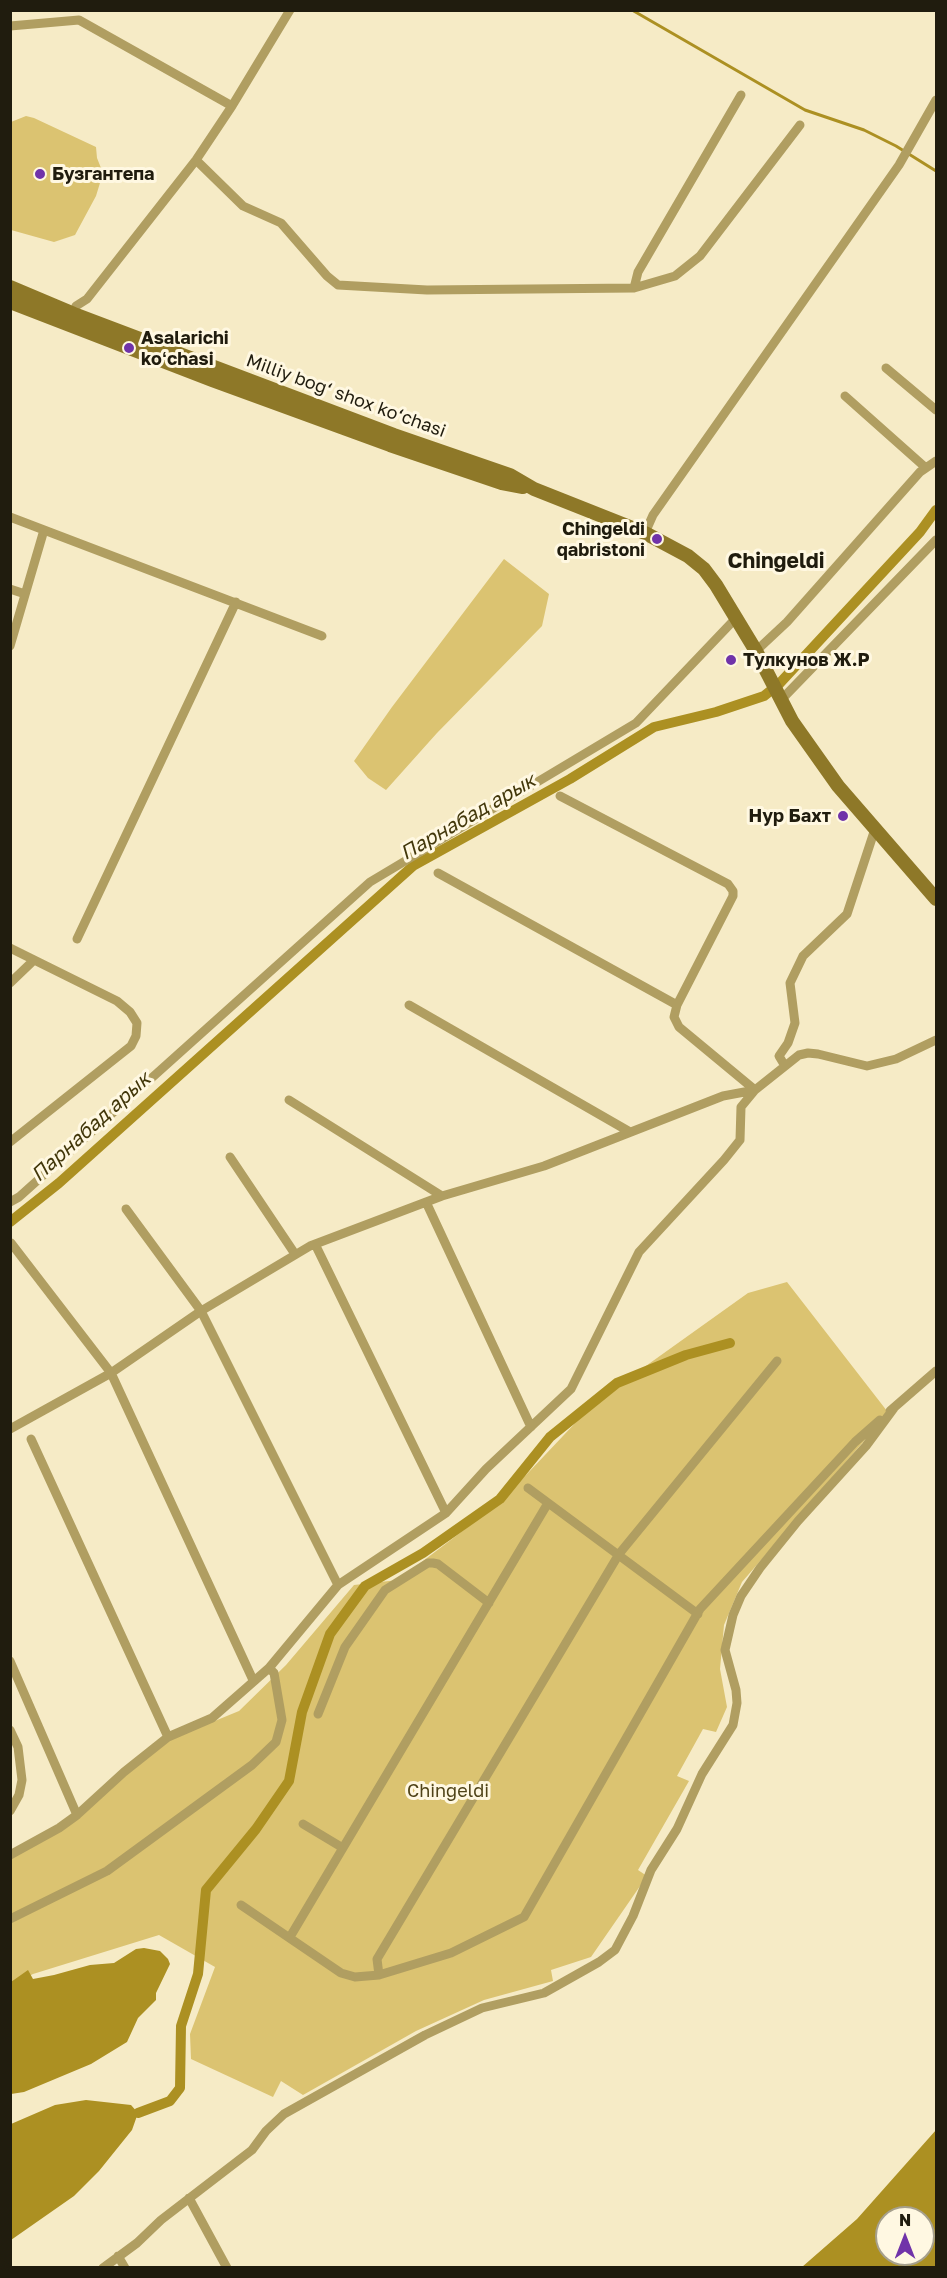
<!DOCTYPE html>
<meta charset="utf-8">
<style>
body{margin:0}
#map{position:relative;width:947px;height:2278px;overflow:hidden;background:#f6ebc6;font-family:"Golos Text",sans-serif}
canvas{display:block}
.frame{position:absolute;inset:0;border:12px solid #201c0e;pointer-events:none}
.north{position:absolute;left:875px;top:2206px;width:60px;height:60px;box-sizing:border-box;background:#fff8e2;border:2px solid #a6a08d;border-radius:50%;rotate:0deg;font-size:16px;font-weight:700;line-height:24px;text-align:center;color:#201c0e}
.north::after{content:'';display:block;margin:auto;width:21px;height:27px;background:#7033a9;clip-path:polygon(50% 0,100% 100%,50% 72%,0 100%)}
</style>
<div id="map">
<canvas width="947" height="2278"></canvas>
<div class="frame"></div>
<div class="north">N</div>
</div>
<script>
const g = document.querySelector('canvas').getContext('2d');
g.lineJoin = 'round';
function fill(path, color) { g.fillStyle = color; g.fill(path, 'evenodd'); }
const toPath = rows => new Path2D(rows.map(r => 'M' + r).join(''));
function strokePath(path, color, width, dash) { g.strokeStyle = color; g.lineWidth = width; g.lineCap = dash ? 'butt' : 'round'; g.setLineDash(dash || []); g.stroke(path); }
function write(font, color, halo, rows, align = 'center') {
  g.font = font + ' "Golos Text",sans-serif'; g.lineWidth = 6; g.setLineDash([]); g.textBaseline = 'middle'; g.strokeStyle = halo; g.fillStyle = color; for (const [text, x, y, turn = 0] of rows) {
    g.save(); g.translate(x, y); g.rotate((+turn || 0) * Math.PI / 180); g.textAlign = isNaN(turn) ? turn : align; if (halo) g.strokeText(text, 0, 0); g.fillText(text, 0, 0); g.restore();
  }
}
const green = toPath([
 [26,116,34,118,96,147,97,158,103,173,96,196,75,235,54,242,11,230,11,122],
 [504,559,549,594,542,626,437,733,386,790,368,778,354,761,392,707],
 [787,1282,887,1411,864,1441,742,1582,724,1625,720,1669,727,1707,716,1732,703,1729,677,1776,689,1781,638,1870,647,1876,591,1957,551,1970,553,1981,484,2000,416,2031,303,2095,281,2081,273,2097,191,2059,190,2034,215,1967,159,1935,33,1974,11,1985,11,1856,51,1835,171,1739,239,1711,286,1665,354,1585,398,1580,481,1517,527,1474,580,1418,643,1368,748,1293]
]);
const water = toPath([
 [144,1948,160,1951,168,1959,170,1964,156,1993,156,2000,138,2018,127,2042,91,2064,24,2092,11,2094,11,1982,28,1970,33,1979,54,1975,90,1965,114,1963,136,1949],
 [86,2100,131,2105,138,2113,132,2130,99,2171,74,2196,11,2240,11,2124,55,2105],
 [936,2130,936,2267,802,2267,857,2219],
 [887,2218,923,2218,923,2254,887,2254]
]);
const stream = toPath([
 [632,10,805,110,864,130,896,146,936,171]
]);
const canal = toPath([
 [10,1222,59,1183,413,866,570,779,654,727,716,712,764,696,779,684,920,532,936,510],
 [138,2113,170,2101,180,2088,181,2026,198,1974,206,1890,256,1829,289,1781,302,1712,330,1634,365,1586,423,1553,500,1499,550,1437,617,1383,686,1355,730,1343]
]);
const street = toPath([
 [10,26,79,20,232,106],
 [196,160,243,206,281,223,327,276,338,285,427,290,634,288,675,276,700,256,800,125],
 [634,288,638,272,741,95],
 [72,317,76,306,87,299,196,160,232,106,290,10],
 [886,368,936,410],
 [845,396,926,468],
 [10,517,322,636],
 [645,533,653,515,899,165,936,100],
 [10,589,25,594],
 [10,646,44,530],
 [756,651,787,622,920,472,936,461],
 [781,700,936,540],
 [560,796,728,884,733,891,733,896,677,1005],
 [77,939,236,602],
 [10,948,117,1001,130,1012,137,1023,136,1036,131,1046,10,1142],
 [10,983,34,960],
 [409,1005,630,1132],
 [785,1066,779,1056,788,1043,795,1023,790,983,803,956,847,914,875,829],
 [289,1100,442,1196],
 [230,1157,295,1254],
 [10,1202,19,1197,370,882,636,723,736,618],
 [426,1202,531,1427],
 [126,1209,201,1311,338,1585],
 [11,1243,111,1373,253,1680],
 [315,1244,446,1513],
 [890,1411,936,1371],
 [10,1429,111,1373,201,1311,310,1246,442,1196,544,1166,723,1096,755,1090,799,1055,808,1053,818,1054,867,1066,896,1059,936,1040],
 [31,1439,168,1737],
 [528,1488,698,1614],
 [10,1661,77,1815],
 [318,1714,345,1647,385,1590,428,1563,433,1563,438,1564,489,1603],
 [10,1730,18,1747,22,1780,19,1795,10,1811],
 [303,1824,343,1848],
 [10,1855,59,1828,77,1815,124,1772,168,1737,212,1718,269,1668,338,1585,446,1513,486,1469,571,1389,639,1252,724,1160,740,1140,741,1107,755,1090,679,1027,674,1017,677,1005,438,873],
 [241,1905,341,1973,355,1977,379,1975,451,1953,524,1917,700,1609,855,1442,880,1420],
 [10,1919,107,1871,252,1765,276,1742,282,1720,274,1673,269,1668],
 [290,1937,548,1503],
 [379,1975,377,1959,619,1554,777,1361],
 [189,2198,227,2268],
 [118,2256,125,2268],
 [103,2268,137,2243,161,2220,252,2150,266,2131,284,2114,425,2035,482,2008,544,1993,599,1962,615,1950,633,1916,651,1870,677,1829,702,1774,733,1725,737,1703,736,1690,725,1650,733,1615,741,1596,760,1568,798,1521,866,1446,894,1408]
]);
const secondary = toPath([
 [10,287,74,314,394,435,510,475,534,489,645,533,688,556,704,569,716,585,756,651,792,721,838,786,936,899],
 [10,302,212,380,390,445,502,483,523,487]
]);
const markers = [
 [40,174,6,"#7033a9"],
 [129,348,6,"#7033a9"],
 [657,539,6,"#7033a9"],
 [731,660,6,"#7033a9"],
 [843,816,6,"#7033a9"]
];
const poiNames = [
 ["Бузгантепа",52,174],
 ["Asalarichi",141,338],
 ["koʻchasi",141,359],
 ["Chingeldi",645,529,"right"],
 ["qabristoni",645,550,"right"],
 ["Тулкунов Ж.Р",743,660],
 ["Нур Бахт",831,816,"right"]
];
const streetNames = [
 ["Milliy bog‘ shox ko‘chasi",346,396,20]
];
const parkNames = [
 ["Chingeldi",448,1791]
];
const waterNames = [
 ["Парнабад арык",468,817,-30],
 ["Парнабад арык",91,1127,-42]
];
const quarterNames = [
 ["Chingeldi",776,561]
];
fill(green, '#dbc371');
fill(water, '#ac9022');
strokePath(stream, '#ac9022', 3);
strokePath(canal, '#ac9022', 10);
strokePath(street, '#b09e61', 9);
strokePath(secondary, '#8e7828', 14);
for (const [x, y, r, color] of markers) { const dot = new Path2D(); dot.arc(x, y, r, 0, 2 * Math.PI); g.fillStyle = color; g.fill(dot); strokePath(dot, '#fff8e2', 2); }
write('bold 18px', '#201c0e', '#fff8e2', poiNames, 'left');
write('18px', '#201c0e', '#fff8e2', streetNames);
write('18px', '#4f4318', '#fff8e2', parkNames);
write('italic 20px', '#42370a', '#fff8e2', waterNames);
write('bold 21px', '#201c0e', '#fff8e2', quarterNames);
</script>
